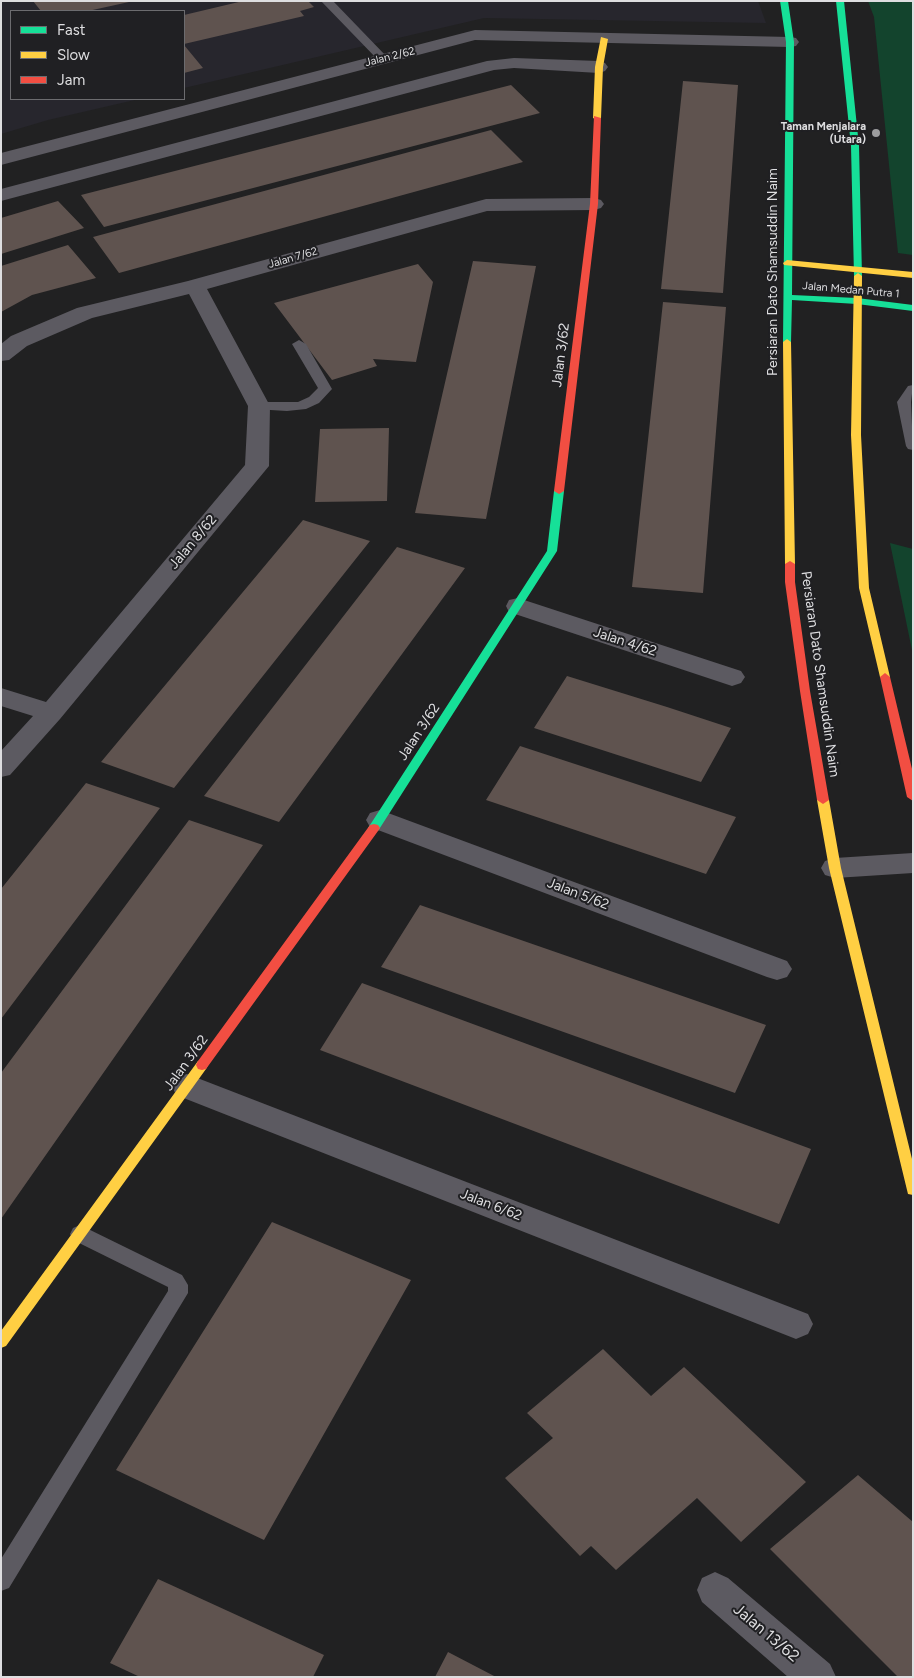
<!DOCTYPE html>
<style>
body{margin:0}
#map{position:relative;width:914px;height:1678px;overflow:hidden;background:#212122;font-family:Figtree,sans-serif}
canvas{display:block}
.frame{position:absolute;inset:0;border:2px solid #dedee0;pointer-events:none}
.legend{position:absolute;left:10px;top:10px;width:175px;height:90px;box-sizing:border-box;background:#202023;border:1px solid #6c6c6f;margin:0;padding:6px 9px;list-style:none;font-size:15px;color:#dedee0}
.legend li{display:flex;align-items:center;gap:10px;height:25px}
.legend b{width:25px;border:1px solid #6c6c6f}
</style>
<div id="map">
<canvas width="914" height="1678"></canvas>
<div class="frame"></div>
<ul class="legend">
<li><b style="height:6px;background:#16e098"></b>Fast</li>
<li><b style="height:6px;background:#ffcf43"></b>Slow</li>
<li><b style="height:6px;background:#f24e42"></b>Jam</li>
</ul>
</div>
<script>
const g = document.querySelector('canvas').getContext('2d');
g.lineJoin = 'round';
function fill(path, color) { g.fillStyle = color; g.fill(path, 'evenodd'); }
const toPath = rows => new Path2D(rows.map(r => 'M' + r).join(''));
function strokePath(path, color, width, dash) { g.strokeStyle = color; g.lineWidth = width; g.lineCap = dash ? 'butt' : 'round'; g.setLineDash(dash || []); g.stroke(path); }
function write(font, color, halo, rows, align = 'center') {
  g.font = font + ' Figtree,sans-serif'; g.lineWidth = 4; g.setLineDash([]); g.textBaseline = 'middle'; g.strokeStyle = halo; g.fillStyle = color; for (const [text, x, y, turn = 0] of rows) {
    g.save(); g.translate(x, y); g.rotate((+turn || 0) * Math.PI / 180); g.textAlign = isNaN(turn) ? turn : align; if (halo) g.strokeText(text, 0, 0); g.fillText(text, 0, 0); g.restore();
  }
}
const built = toPath([
 [1,1,758,1,766,23,484,18,184,88,184,11,11,11,11,99,139,99,48,120,1,134]
]);
const green = toPath([
 [868,1,913,1,913,255,898,253,874,17],
 [890,543,913,549,913,655]
]);
const building = toPath([
 [33,1,129,1,129,2,88,11,41,11],
 [243,1,308,1,314,7,300,11,304,16,184,44,184,15],
 [184,45,203,68,184,73],
 [683,81,738,85,723,293,661,289],
 [511,85,540,113,104,227,81,195],
 [491,130,523,162,119,273,93,237],
 [58,201,84,228,1,254,1,218],
 [68,245,96,278,32,295,1,312,1,266],
 [473,261,536,266,486,519,415,513],
 [418,264,433,282,416,362,373,359,377,366,332,380,274,303],
 [663,302,726,307,703,593,632,587],
 [389,428,387,501,315,502,320,429],
 [303,520,370,541,174,788,101,762],
 [397,547,465,568,279,822,204,796],
 [567,676,667,707,731,728,701,782,534,728],
 [520,746,627,781,736,817,706,874,486,800],
 [86,783,160,808,1,1019,1,889],
 [189,820,263,845,1,1219,1,1073],
 [420,905,766,1025,735,1093,381,967],
 [362,983,811,1149,779,1224,320,1050],
 [272,1222,411,1280,264,1540,116,1470],
 [603,1349,651,1396,684,1367,806,1482,741,1542,697,1498,616,1570,591,1546,580,1556,505,1478,553,1438,527,1413],
 [858,1475,913,1522,913,1677,898,1677,770,1549],
 [158,1579,324,1655,313,1677,140,1677,110,1663],
 [448,1652,496,1677,435,1677]
]);
const lane = toPath([
 [321,1,333,1,387,57,389,59,387,61,379,61,321,1],
 [299,340,306,344,332,389,319,403,306,409,287,411,254,409,252,406,254,403,259,402,298,402,309,397,318,388,292,344,299,340],
 [913,385,911,402,913,450,908,449,906,446,897,402,908,386,913,385],
 [80,1225,182,1275,188,1285,188,1293,9,1588,1,1591,1,1559,168,1291,168,1287,73,1240,70,1234,73,1228,80,1225]
]);
const street = toPath([
 [475,30,790,37,796,38,799,42,796,46,790,47,475,40,1,165,1,153,475,30],
 [514,58,599,61,605,63,608,67,605,71,599,73,514,68,494,70,1,201,1,189,487,61,514,58],
 [594,198,601,200,604,204,601,208,594,210,487,211,207,289,270,406,269,466,60,719,10,775,1,777,1,751,33,716,1,706,1,688,46,702,245,465,248,406,189,294,92,318,27,346,9,360,1,361,1,344,11,336,77,308,188,281,486,199,594,198],
 [518,598,741,671,745,677,741,683,732,686,509,612,506,606,509,600,518,598],
 [380,810,787,961,792,969,787,977,777,980,767,977,370,827,366,820,370,813,380,810],
 [913,853,913,873,835,878,825,875,821,868,825,861,835,858,913,853],
 [187,1074,808,1314,813,1324,808,1334,796,1339,176,1095,172,1086,176,1077,187,1074],
 [715,1572,728,1578,830,1664,836,1677,788,1677,702,1602,697,1590,702,1578,715,1572]
]);
const fast = toPath([
 [780,1,788,1,794,42,792,295,857,298,913,305,913,311,857,304,792,300,791,342,787,345,783,342,786,42,780,1],
 [836,1,844,1,859,146,862,276,858,279,854,276,851,146,836,1],
 [559,488,564,491,557,551,378,831,370,831,368,828,370,825,547,551,554,491,559,488]
]);
const slow = toPath([
 [601,37,608,39,603,67,601,118,597,120,593,118,595,67,601,37],
 [787,260,913,272,913,278,784,265,783,263,787,260],
 [858,273,862,276,861,435,869,588,890,677,885,681,880,677,859,588,851,435,854,276,858,273],
 [787,339,791,342,795,564,790,567,785,564,783,342,787,339],
 [823,796,829,800,841,868,913,1163,913,1195,908,1194,907,1190,829,868,817,800,823,796],
 [202,1060,206,1061,208,1065,206,1069,6,1346,1,1348,1,1331,198,1061,202,1060]
]);
const jam = toPath([
 [594,116,601,118,598,204,564,491,559,494,554,491,590,204,594,116],
 [790,561,795,564,795,582,810,691,829,800,823,804,817,800,800,691,785,582,785,564,790,561],
 [885,673,890,677,913,773,913,801,907,797,880,677,885,673],
 [374,824,378,825,380,828,378,831,206,1069,202,1070,198,1069,196,1065,198,1061,370,825,374,824]
]);
const markers = [
 [876,133,5,"#9c9c9e"]
];
const farStreetnames = [
 ["Jalan 2/62",390,57,-14],
 ["Jalan 7/62",293,258,-16],
 ["Jalan Medan Putra 1",851,290,5]
];
const farPoinames = [
 ["Taman Menjalara",866,127],
 ["(Utara)",866,140]
];
const streetNames = [
 ["Persiaran Dato Shamsuddin Naim",773,272,-90],
 ["Jalan 3/62",561,355,-83],
 ["Jalan 8/62",193,542,-50],
 ["Jalan 4/62",625,642,18],
 ["Persiaran Dato Shamsuddin Naim",820,674,82],
 ["Jalan 3/62",419,732,-57],
 ["Jalan 5/62",578,894,21],
 ["Jalan 3/62",186,1063,-54],
 ["Jalan 6/62",491,1205,21]
];
const nearStreetnames = [
 ["Jalan 13/62",766,1633,40]
];
fill(built, '#27262d');
fill(green, '#13442d');
fill(building, '#5f534f');
fill(lane, '#5c5a61');
fill(street, '#5c5a61');
fill(fast, '#16e098');
fill(slow, '#ffcf43');
fill(jam, '#f24e42');
for (const [x, y, r, color] of markers) { const dot = new Path2D(); dot.arc(x, y, r, 0, 2 * Math.PI); g.fillStyle = color; g.fill(dot); strokePath(dot, '#202023', 2); }
write('11px', '#dedee0', '#202023', farStreetnames);
write('bold 11px', '#dedee0', '#202023', farPoinames, 'right');
write('14px', '#dedee0', '#202023', streetNames);
write('16px', '#dedee0', '#202023', nearStreetnames);
</script>
